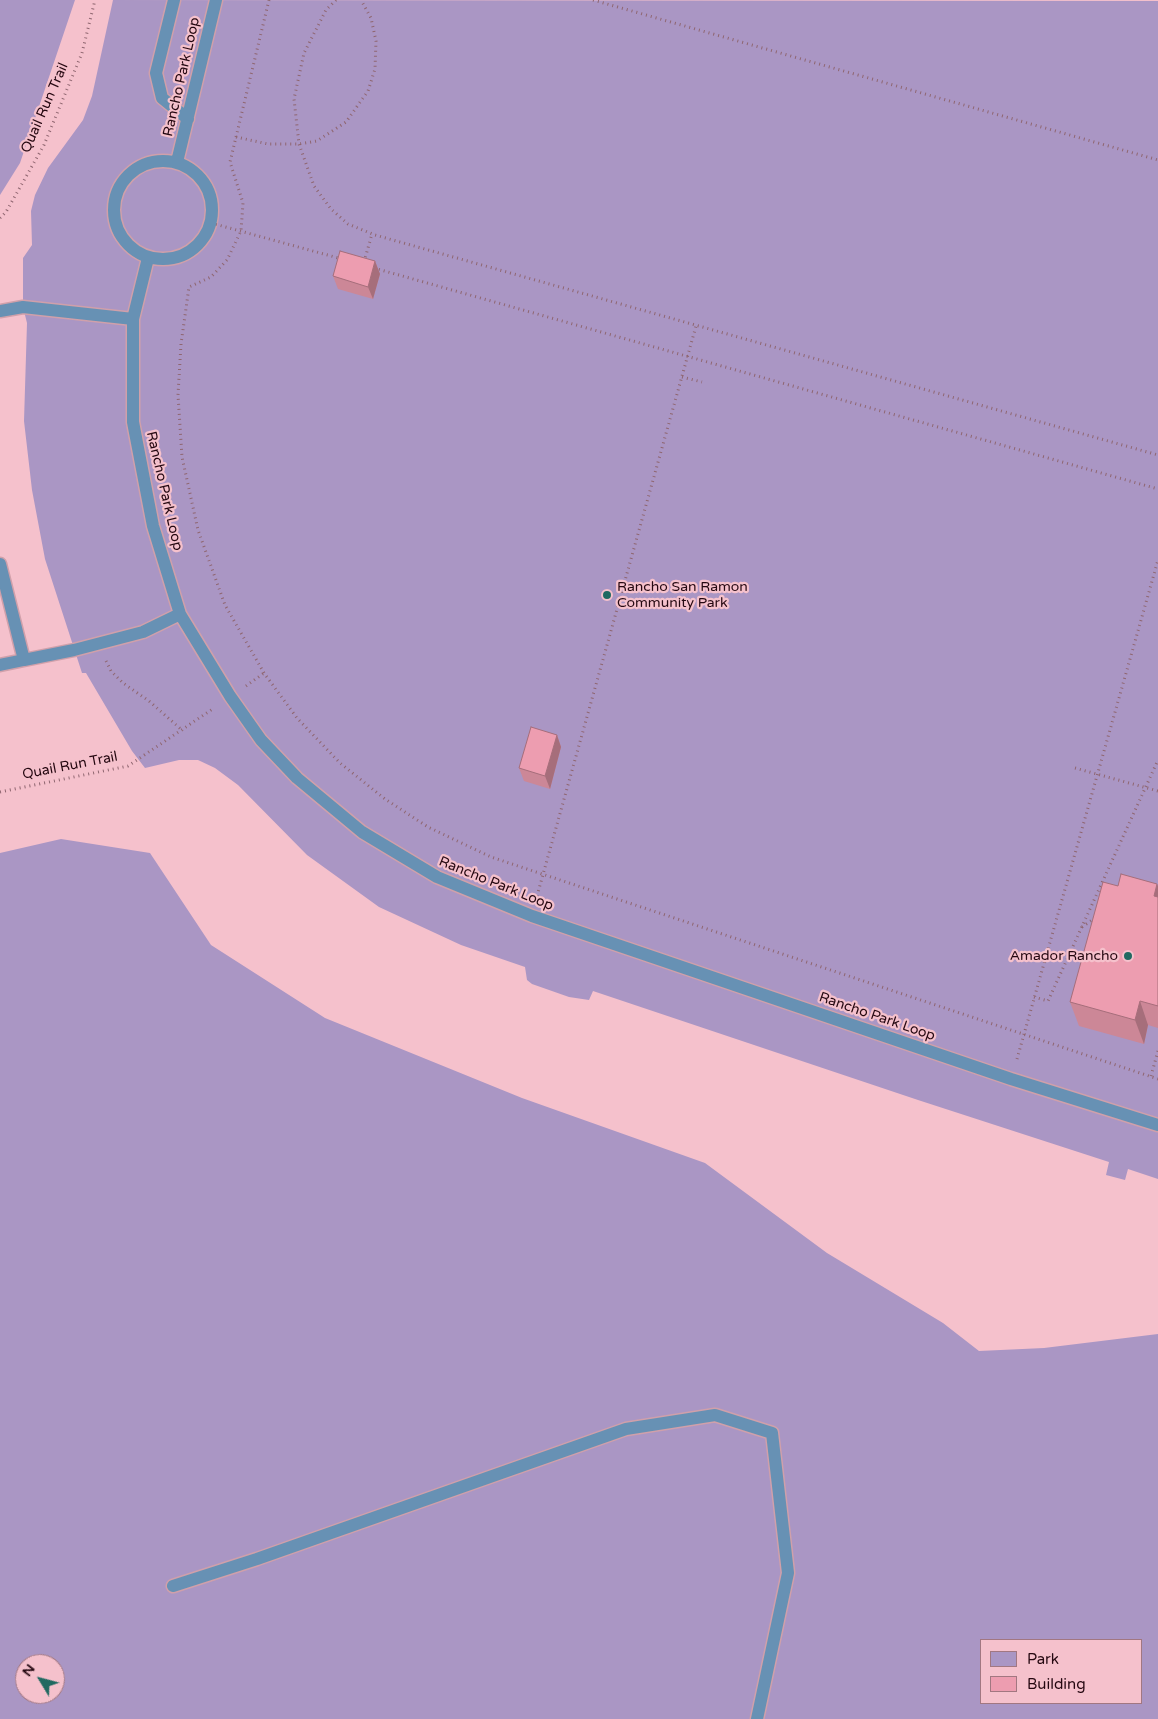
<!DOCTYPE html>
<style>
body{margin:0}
#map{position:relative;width:1158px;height:1719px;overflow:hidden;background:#f5c1cc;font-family:"Varela Round",sans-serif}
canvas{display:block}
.legend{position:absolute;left:980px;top:1639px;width:162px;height:65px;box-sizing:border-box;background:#f5c1cc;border:1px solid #a27781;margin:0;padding:6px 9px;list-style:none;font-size:15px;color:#250811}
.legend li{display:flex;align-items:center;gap:10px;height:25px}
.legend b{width:25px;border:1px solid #a27781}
.north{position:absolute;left:15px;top:1654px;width:50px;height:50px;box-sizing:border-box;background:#f5c1cc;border:1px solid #a27781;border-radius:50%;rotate:307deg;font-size:14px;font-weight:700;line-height:20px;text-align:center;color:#250811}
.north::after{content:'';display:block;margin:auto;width:18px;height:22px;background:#206961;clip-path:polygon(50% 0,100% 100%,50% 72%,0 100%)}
</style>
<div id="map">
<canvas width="1158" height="1719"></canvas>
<ul class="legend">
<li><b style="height:14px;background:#aa96c4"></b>Park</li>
<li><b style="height:14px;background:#ed9db0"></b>Building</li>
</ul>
<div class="north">N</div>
</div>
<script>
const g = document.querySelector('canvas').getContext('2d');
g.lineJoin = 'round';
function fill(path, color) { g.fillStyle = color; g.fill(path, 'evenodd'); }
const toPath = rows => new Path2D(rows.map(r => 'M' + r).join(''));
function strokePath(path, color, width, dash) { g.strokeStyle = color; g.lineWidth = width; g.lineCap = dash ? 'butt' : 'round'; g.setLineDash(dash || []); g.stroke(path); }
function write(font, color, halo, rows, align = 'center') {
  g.font = font + ' "Varela Round",sans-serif'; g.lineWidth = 4.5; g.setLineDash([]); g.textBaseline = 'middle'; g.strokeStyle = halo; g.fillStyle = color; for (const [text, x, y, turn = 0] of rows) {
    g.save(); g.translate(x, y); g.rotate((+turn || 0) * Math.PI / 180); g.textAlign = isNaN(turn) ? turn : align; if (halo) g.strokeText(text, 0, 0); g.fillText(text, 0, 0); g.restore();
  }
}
const green = toPath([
 [0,0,75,0,20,163,0,195],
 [113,0,1158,1,1158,1179,1128,1169,1125,1180,1106,1175,1109,1162,918,1100,593,991,589,1000,569,997,532,984,527,980,525,967,461,945,379,907,307,855,238,785,215,768,198,760,179,760,145,768,132,751,86,673,82,673,45,559,32,490,24,421,27,323,23,307,23,258,32,245,31,211,35,195,48,168,83,120,92,96],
 [61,839,150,853,211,945,325,1018,522,1098,705,1163,827,1253,943,1323,979,1351,1044,1348,1158,1334,1158,1719,0,1719,0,853],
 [982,1640,1142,1640,1142,1703,982,1703],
 [25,1664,55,1664,55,1694,25,1694]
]);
const path = toPath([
 [269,0,230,162,243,203,241,231,227,260,211,277,189,287,181,344,178,395,182,457,198,530,225,605,264,673,297,718,340,763,385,799,428,827,491,857,1158,1079],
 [336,0,326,10,304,53,294,99,299,144,314,186,331,209,348,224,375,235,1158,455],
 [593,0,1158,160],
 [236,137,268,144,299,144,317,141,346,122,368,91,375,69,376,41,371,18,361,0],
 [0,218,6,212,44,145,82,53,95,0],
 [211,223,342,259],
 [364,262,372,234],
 [374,268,1158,489],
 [682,377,702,382],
 [106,661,111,671,123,683,149,701,183,731],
 [246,686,264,673],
 [1075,768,1158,791],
 [0,792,128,766,214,708],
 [537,896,696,326],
 [1082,927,1095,918],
 [1034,997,1048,1001,1158,760],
 [1017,1059,1158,560],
 [1151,1076,1158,1051]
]);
const service = toPath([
 [174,0,156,73,162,98,188,119],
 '114 210a49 49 0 1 1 98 0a49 49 0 1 1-98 0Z',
 [177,162,216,0],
 [148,258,133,319,133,422,153,526,180,614,230,696,261,740,297,778,362,832,437,877,532,916,1011,1079,1158,1125],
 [0,311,23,307,133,319],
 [0,564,24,660,74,650,143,632,180,614],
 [0,665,24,660],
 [173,1586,257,1559,626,1429,715,1415,772,1433,788,1573,757,1719]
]);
const wall = toPath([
 [375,261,380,274,373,299,338,289,333,276],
 [557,735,561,747,550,789,524,781,519,768],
 [1158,886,1158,1028,1148,1025,1144,1044,1079,1026,1070,1002]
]);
const shadedWall = toPath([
 [375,261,380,274,373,299,368,287],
 [557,735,561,747,550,789,545,776],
 [1157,884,1158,886,1158,907,1154,896],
 [1140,1001,1148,1025,1144,1044,1135,1020]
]);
const building = toPath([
 [340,251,375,261,368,287,333,276,340,251],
 [531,727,557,735,545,776,519,768,531,727],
 [1121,874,1157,884,1154,896,1158,897,1158,1006,1140,1001,1135,1020,1070,1002,1103,882,1118,886,1121,874]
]);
const markers = [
 [607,595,5,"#206961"],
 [1128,956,5,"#206961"]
];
const streetNames = [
 ["Rancho Park Loop",182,77,-77],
 ["Quail Run Trail",45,108,-66],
 ["Rancho Park Loop",164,491,77],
 ["Quail Run Trail",70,766,-11],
 ["Rancho Park Loop",496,884,22],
 ["Rancho Park Loop",877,1017,19]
];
const poiNames = [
 ["Rancho San Ramon",617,587],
 ["Community Park",617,603],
 ["Amador Rancho",1118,956,"right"]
];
fill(green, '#aa96c4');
strokePath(service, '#d0a0aa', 15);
strokePath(path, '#8f6670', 3, [1, 4]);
strokePath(service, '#6791b4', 12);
fill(wall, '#cc8797');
fill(shadedWall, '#a66e7b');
fill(building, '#ed9db0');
strokePath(building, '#a66e7b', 1);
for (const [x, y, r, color] of markers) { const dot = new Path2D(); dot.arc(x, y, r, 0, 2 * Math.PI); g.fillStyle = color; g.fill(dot); strokePath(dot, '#f5c1cc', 2); }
write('14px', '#250811', '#f5c1cc', streetNames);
write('14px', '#250811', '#f5c1cc', poiNames, 'left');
</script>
